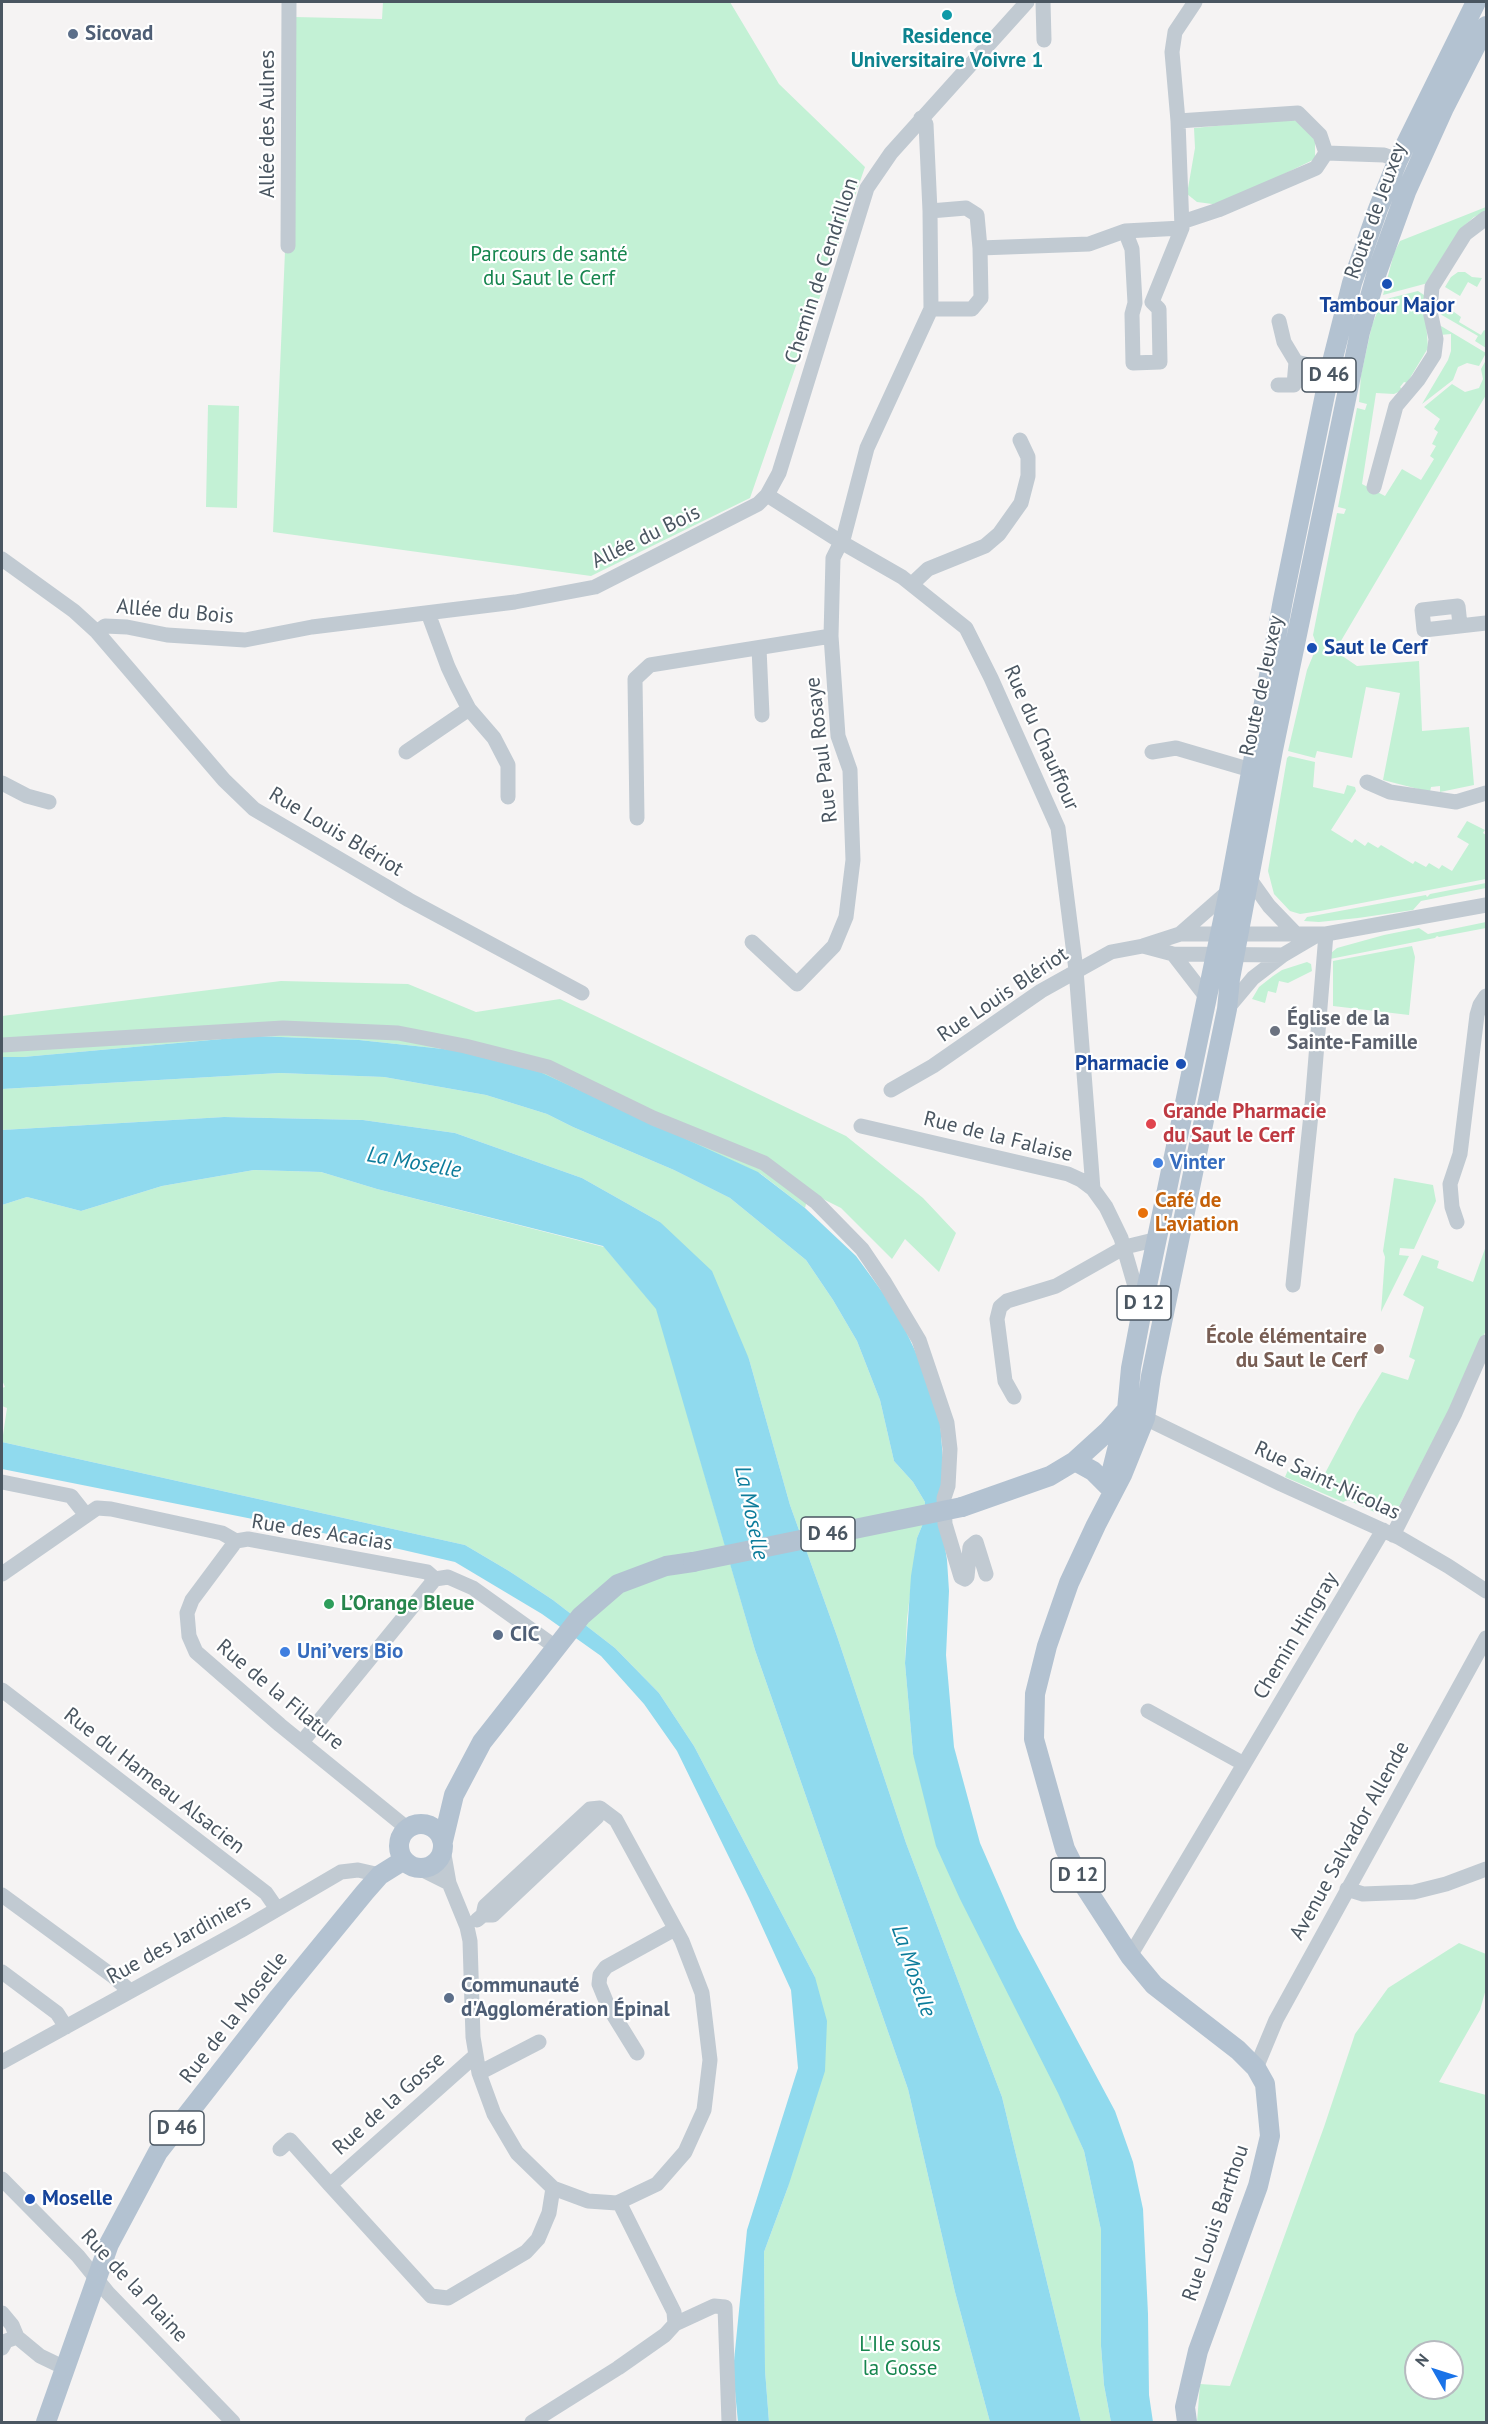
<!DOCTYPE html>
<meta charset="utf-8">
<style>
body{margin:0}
#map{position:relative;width:1488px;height:2424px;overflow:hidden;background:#f5f3f3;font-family:"PT Sans",sans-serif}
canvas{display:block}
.frame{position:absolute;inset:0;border:3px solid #4a5661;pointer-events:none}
.north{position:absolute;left:1404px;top:2340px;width:60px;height:60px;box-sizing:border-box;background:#fff;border:2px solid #b7bbc0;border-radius:50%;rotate:309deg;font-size:16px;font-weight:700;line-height:24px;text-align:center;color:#4a5661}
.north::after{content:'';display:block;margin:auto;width:21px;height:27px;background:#1a73e8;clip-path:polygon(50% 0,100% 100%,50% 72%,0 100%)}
</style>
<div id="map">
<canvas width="1488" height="2424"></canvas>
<div class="frame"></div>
<div class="north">N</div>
</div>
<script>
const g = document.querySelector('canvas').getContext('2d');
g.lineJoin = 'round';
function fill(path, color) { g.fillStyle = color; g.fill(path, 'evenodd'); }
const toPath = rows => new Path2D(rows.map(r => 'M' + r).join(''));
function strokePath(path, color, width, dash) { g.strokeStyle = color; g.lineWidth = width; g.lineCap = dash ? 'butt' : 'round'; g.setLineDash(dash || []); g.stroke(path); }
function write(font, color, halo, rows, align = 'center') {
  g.font = font + ' "PT Sans",sans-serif'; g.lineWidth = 4.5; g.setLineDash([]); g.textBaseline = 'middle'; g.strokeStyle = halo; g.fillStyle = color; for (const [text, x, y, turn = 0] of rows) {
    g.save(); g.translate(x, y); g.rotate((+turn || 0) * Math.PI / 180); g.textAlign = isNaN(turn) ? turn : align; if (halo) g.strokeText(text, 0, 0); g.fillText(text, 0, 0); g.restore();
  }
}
const green = toPath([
 [383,2,730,2,779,84,865,167,750,498,591,576,273,532,295,17,382,19],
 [1292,119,1308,127,1315,141,1315,159,1220,205,1197,202,1187,194,1195,148,1194,128],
 [1486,207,1486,212,1474,217,1464,226,1428,283,1383,295,1394,253,1400,241],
 [1458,272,1465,272,1472,277,1482,278,1477,287,1468,282,1460,296,1445,287,1451,277],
 [1418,291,1424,295,1428,348,1407,383,1404,382,1400,387,1403,390,1394,394,1376,393,1362,484,1385,496,1402,469,1421,480,1434,459,1430,456,1436,446,1432,444,1438,432,1434,429,1440,419,1424,407,1452,384,1465,392,1479,388,1483,379,1481,369,1486,360,1486,395,1335,651,1357,666,1419,661,1422,731,1469,727,1474,785,1440,792,1440,786,1431,787,1430,792,1383,780,1400,693,1366,687,1352,758,1317,751,1315,758,1288,751,1307,670,1317,646,1313,635,1337,513,1344,514,1346,509,1338,507,1357,408,1365,410,1367,404,1359,402,1361,375,1372,325,1382,300],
 [1436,299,1461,317,1459,322,1481,335,1484,330,1486,331,1486,348,1475,341,1478,336,1440,314],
 [1441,326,1486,353,1479,366,1467,363,1458,367,1453,380,1422,404,1448,360,1451,351,1451,334,1440,335],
 [208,405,239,406,237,508,206,507],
 [1289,756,1315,762,1313,787,1344,794,1347,785,1355,787,1356,791,1331,830,1352,843,1355,839,1365,846,1368,842,1378,848,1381,845,1413,864,1415,861,1426,867,1429,863,1439,869,1442,865,1452,871,1469,844,1457,837,1467,821,1485,830,1483,833,1486,835,1486,879,1320,911,1300,914,1290,911,1274,894,1268,871,1287,758],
 [1486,883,1486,888,1421,901,1413,910,1358,918,1319,922,1304,921,1307,917,1426,895,1427,897,1430,894],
 [1486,922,1486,928,1439,937,1437,936,1435,938,1330,959,1331,953,1337,948,1384,935,1419,928,1428,934],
 [1412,946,1415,957,1409,1015,1333,1006,1333,961],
 [1307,962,1311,964,1312,971,1288,983,1279,981,1276,993,1268,991,1265,1003,1252,999,1259,987,1273,976,1282,970],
 [281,981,408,984,476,1012,560,999,846,1136,923,1198,956,1233,939,1272,905,1239,892,1259,841,1208,809,1192,805,1208,761,1174,605,1102,453,1050,359,1040,255,1036,23,1057,2,1057,2,1016],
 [280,1073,384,1077,486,1095,547,1114,573,1127,674,1170,730,1198,806,1260,833,1300,857,1341,880,1400,894,1461,913,1482,925,1502,924,1521,917,1538,907,1619,905,1663,913,1754,1084,2151,1101,2230,1101,2346,1104,2385,1111,2422,1081,2422,1002,2097,906,1843,837,1636,790,1505,749,1359,660,1222,582,1178,455,1133,363,1120,224,1117,2,1130,2,1089],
 [254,1170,321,1172,377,1189,604,1247,657,1309,755,1650,908,2089,955,2292,990,2422,769,2422,765,2370,764,2252,788,2187,815,1977,694,1746,659,1693,615,1648,553,1600,509,1571,465,1545,2,1442,7,1408,2,1406,2,1388,5,1387,2,1380,2,1205,27,1197,81,1211,162,1186],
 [1394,1178,1433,1185,1436,1201,1414,1249,1400,1248,1399,1255,1409,1256,1381,1312,1385,1257,1383,1251],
 [1486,1246,1486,1330,1470,1370,1392,1520,1348,1500,1343,1502,1285,1477,1288,1470,1308,1477,1323,1477,1357,1413,1382,1372,1408,1380,1415,1360,1409,1357,1424,1307,1403,1295,1422,1255,1439,1261,1437,1268,1473,1282],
 [1459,1943,1486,1954,1486,1989,1480,2010,1439,2082,1486,2095,1486,2422,1197,2422,1200,2384,1230,2386,1324,2127,1355,2034,1388,1988],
 [1416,2352,1452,2352,1452,2388,1416,2388]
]);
const water = toPath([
 [255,1036,359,1040,453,1050,540,1072,758,1172,805,1208,856,1256,897,1312,924,1370,940,1419,943,1462,941,1522,947,1560,949,1591,946,1655,954,1747,980,1843,1017,1928,1115,2111,1133,2162,1143,2209,1148,2314,1149,2395,1153,2422,1111,2422,1104,2385,1101,2346,1101,2230,1084,2151,1058,2093,960,1899,936,1846,913,1754,905,1663,911,1576,917,1538,924,1521,925,1502,913,1482,894,1461,880,1400,857,1341,833,1300,806,1260,730,1198,674,1170,573,1127,547,1114,486,1095,384,1077,280,1073,2,1089,2,1057,23,1057],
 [224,1117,363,1120,455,1133,582,1178,660,1222,712,1271,749,1359,790,1505,837,1636,906,1843,1002,2097,1081,2422,990,2422,955,2292,908,2089,755,1650,656,1309,603,1246,377,1189,321,1172,254,1170,162,1186,81,1211,27,1197,2,1205,2,1130],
 [2,1442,465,1545,509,1571,553,1600,615,1648,659,1693,694,1746,815,1977,827,2021,825,2071,788,2187,764,2252,765,2370,769,2422,738,2422,733,2371,747,2230,798,2068,791,1990,749,1898,677,1751,644,1704,601,1656,542,1614,455,1562,373,1543,2,1469]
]);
const minor = toPath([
 [1043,2,1044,40],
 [921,118,926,124,930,211,931,309,972,309,981,298,980,248,977,215,966,208,930,211],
 [1178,121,1298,113,1320,135,1326,153,1316,168,1218,210,1182,222],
 [1326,153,1384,155,1398,160],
 [1125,231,1132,249,1135,303,1132,314,1133,363,1160,362,1159,309,1152,302,1182,228,1178,121,1172,52,1175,32,1195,2],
 [288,246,289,2],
 [980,248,1089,244,1125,231,1182,228],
 [1296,362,1330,370],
 [1278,385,1294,385,1296,362,1284,342,1279,321],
 [1374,487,1396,406,1418,380,1434,355,1436,339,1430,311,1432,287,1465,234,1486,218],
 [767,495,841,542,902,577,966,628,991,678,1058,828,1076,970,1093,1189],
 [2,559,74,611,97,632,224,780,254,809,409,900,582,993],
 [912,584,928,569,985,546,999,534,1021,503,1028,476,1028,457,1020,440],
 [428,613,448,667,457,686,469,709,494,738,508,765,508,797],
 [1460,625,1458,606,1422,610,1424,630,1486,623],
 [97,632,105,626,127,627,167,635,245,640,312,627,515,602,595,587,758,504,767,495,779,473,867,188,891,153,1027,2],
 [759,648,762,715],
 [406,752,469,709],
 [1152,752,1176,748,1251,770],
 [1367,782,1390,792,1456,802,1486,793],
 [2,783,27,796,49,802],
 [637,818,635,679,650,665,831,636],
 [1249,878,1269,906,1296,934],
 [1180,934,1229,891],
 [752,942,797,984,834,946,846,917,853,860,851,805,850,770,838,736,831,636,833,558,844,536,867,448,931,309],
 [1143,946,1173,954,1283,955,1317,935],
 [1173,954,1207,998],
 [1227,1009,1253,978,1283,955],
 [2,1045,283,1028,398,1033,465,1046,548,1067,653,1118,764,1163,816,1202,862,1249,885,1283,919,1340,947,1423,950,1449,948,1486,944,1498,945,1524,961,1577,965,1579,967,1577,970,1547,976,1542,986,1574],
 [891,1090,933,1066,1041,991,1111,952,1143,946,1180,934,1326,934,1486,905],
 [861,1126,1068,1174,1081,1180,1093,1189,1106,1207,1121,1238,1141,1307],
 [1457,1222,1452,1207,1450,1184,1460,1154,1477,1015,1480,1005,1486,996],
 [1293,1285,1312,1105,1326,934],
 [1014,1397,1005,1381,997,1319,1000,1307,1007,1301,1056,1286,1125,1247,1158,1239],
 [1145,1418,1281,1484,1400,1538,1448,1566,1486,1591],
 [2,1482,71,1496,86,1515],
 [1393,1535,1455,1413,1486,1342],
 [236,1541,192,1600,187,1613,189,1636,196,1652,280,1725,408,1829],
 [2,1574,97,1508,111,1509,222,1533,236,1541,248,1539,427,1572,435,1579,448,1577,473,1588,557,1648],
 [2,1690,266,1893,277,1909],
 [1148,1711,1244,1764],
 [302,1742,435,1579],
 [443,1849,449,1883,467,1927,470,1941,473,2037,479,2073,494,2114,517,2153,553,2188,588,2201,617,2203,657,2184,685,2152,704,2110,710,2060,702,1993,682,1941,616,1820,600,1808,590,1809,485,1906,483,1915],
 [419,1868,449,1883],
 [1347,1889,1363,1894,1414,1892,1446,1884,1486,1869],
 [2,1895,114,1977,130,1991],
 [477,1920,483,1915,493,1915,597,1817,600,1808],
 [1130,1956,1383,1530],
 [2,1972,57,2013,66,2027],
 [637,2053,608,2006,599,1984,600,1975,606,1967,675,1929],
 [476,2055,330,2185,431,2296,448,2298,526,2252,538,2239,549,2213,553,2188],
 [2,2062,240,1931,341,1872,358,1870,380,1875],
 [1256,2068,1276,2020,1486,1638],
 [479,2073,539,2042],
 [280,2149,290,2140,330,2185],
 [2,2179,78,2256,108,2293,233,2422],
 [2,2313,12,2325,17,2337,6,2341,2,2348],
 [675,2324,714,2306,725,2307,729,2422],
 [17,2337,40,2356,65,2368],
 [532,2422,618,2368,665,2335,675,2324,674,2312,619,2202]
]);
const major = toPath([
 [1075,1461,1093,1471,1108,1486],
 [1110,1478,1127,1410,1131,1368,1142,1310,1229,891,1283,600,1330,370,1352,283,1378,209,1398,160,1476,2],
 [962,1507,1050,1476,1075,1461,1108,1431,1125,1412],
 '399 1846a22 22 0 1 1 44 0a22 22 0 1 1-44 0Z',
 [443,1841,454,1795,482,1742,581,1616,618,1584,666,1566,693,1562],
 [46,2422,109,2244,158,2152,279,1997,365,1892,380,1875,404,1860],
 [1187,2422,1185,2407,1198,2351,1258,2186,1270,2136,1265,2084,1256,2068,1238,2050,1154,1985,1130,1956,1080,1879,1065,1849,1034,1739,1035,1694,1047,1646,1069,1583,1096,1525,1122,1475,1145,1418,1151,1376,1227,1009,1230,979,1273,750,1360,332,1377,272,1406,192,1444,108,1486,26]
]);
const majorBridge = toPath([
 [693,1562,962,1507]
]);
const markers = [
 [947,15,6,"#0f9aa8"],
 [73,34,6,"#5c6f8a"],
 [1387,284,6,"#1a4fb4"],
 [1312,648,6,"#1a4fb4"],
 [1275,1031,6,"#6b7280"],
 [1181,1064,6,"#1a4fb4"],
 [1151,1124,6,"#e0444e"],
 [1158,1163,6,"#3f7fe0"],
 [1143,1213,6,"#e8710a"],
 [1379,1349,6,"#8d6e63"],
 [329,1604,6,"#2e9e5b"],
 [498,1635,6,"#5c6f8a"],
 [285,1652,6,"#3f7fe0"],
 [449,1998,6,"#5c6f8a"],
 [30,2199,6,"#1a4fb4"]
];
const shields = [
 [1329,375,54],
 [1144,1303,54],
 [828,1534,54],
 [1078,1875,54],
 [177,2128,54]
];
const shieldNames = [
 ["D 46",1329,375],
 ["D 12",1144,1303],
 ["D 46",828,1534],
 ["D 12",1078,1875],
 ["D 46",177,2128]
];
const serviceNames = [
 ["Sicovad",85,34],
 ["CIC",510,1635],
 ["Communauté",461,1986],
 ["d'Agglomération Épinal",461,2010]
];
const cultureNames = [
 ["Residence",947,37],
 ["Universitaire Voivre 1",947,61]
];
const streetNames = [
 ["Allée des Aulnes",268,124,-90],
 ["Route de Jeuxey",1376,211,-70],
 ["Chemin de Cendrillon",822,271,-72],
 ["Allée du Bois",646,537,-26],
 ["Allée du Bois",175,612,5],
 ["Route de Jeuxey",1262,686,-78],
 ["Rue du Chauffour",1041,738,66],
 ["Rue Paul Rosaye",822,750,-97],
 ["Rue Louis Blériot",336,832,31],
 ["Rue Louis Blériot",1003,995,-34],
 ["Rue de la Falaise",998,1137,14],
 ["Rue Saint-Nicolas",1327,1481,25],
 ["Rue des Acacias",322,1533,9],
 ["Chemin Hingray",1296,1636,-59],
 ["Rue de la Filature",280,1695,40],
 ["Rue du Hameau Alsacien",154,1781,38],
 ["Avenue Salvador Allende",1350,1841,-61],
 ["Rue des Jardiniers",179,1940,-29],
 ["Rue de la Moselle",234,2018,-52],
 ["Rue de la Gosse",389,2104,-42],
 ["Rue Louis Barthou",1216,2223,-71],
 ["Rue de la Plaine",134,2286,47]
];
const parkNames = [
 ["Parcours de santé",549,255],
 ["du Saut le Cerf",549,279],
 ["L'Ile sous",900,2345],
 ["la Gosse",900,2369]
];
const transitNames = [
 ["Tambour Major",1387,306,"center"],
 ["Saut le Cerf",1324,648],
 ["Pharmacie",1169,1064,"right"],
 ["Moselle",42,2199]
];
const worshipNames = [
 ["Église de la",1287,1019],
 ["Sainte-Famille",1287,1043]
];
const healthNames = [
 ["Grande Pharmacie",1163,1112],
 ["du Saut le Cerf",1163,1136]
];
const shopNames = [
 ["Vinter",1170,1163],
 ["Uni’vers Bio",297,1652]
];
const foodNames = [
 ["Café de",1155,1201],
 ["L'aviation",1155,1225]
];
const educationNames = [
 ["École élémentaire",1367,1337],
 ["du Saut le Cerf",1367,1361]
];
const leisureNames = [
 ["L’Orange Bleue",341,1604]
];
const waterNames = [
 ["La Moselle",414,1163,10],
 ["La Moselle",751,1513,78],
 ["La Moselle",913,1971,71]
];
fill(green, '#c3f1d5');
fill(water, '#90daee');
strokePath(minor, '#c1cad2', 15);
strokePath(major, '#b3c2d1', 20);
strokePath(majorBridge, '#b3c2d1', 20);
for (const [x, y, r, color] of markers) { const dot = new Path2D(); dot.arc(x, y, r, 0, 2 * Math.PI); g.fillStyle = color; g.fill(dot); strokePath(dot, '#fff', 2); }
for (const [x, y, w] of shields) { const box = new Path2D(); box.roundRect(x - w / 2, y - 17, w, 34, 4.5); g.fillStyle = '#fff'; g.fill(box); strokePath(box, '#4a5661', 1.5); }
write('bold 20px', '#4a5661', null, shieldNames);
write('bold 21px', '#4e5e75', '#fff', serviceNames, 'left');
write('bold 21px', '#0d838f', '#fff', cultureNames);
write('21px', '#4a5661', '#fff', streetNames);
write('21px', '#17864f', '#fff', parkNames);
write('bold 21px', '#164399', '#fff', transitNames, 'left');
write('bold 21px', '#5b616d', '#fff', worshipNames, 'left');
write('bold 21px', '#be3a42', '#fff', healthNames, 'left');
write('bold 21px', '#366cbe', '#fff', shopNames, 'left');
write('bold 21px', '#c56008', '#fff', foodNames, 'left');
write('bold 21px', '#785e54', '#fff', educationNames, 'right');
write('bold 21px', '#27864d', '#fff', leisureNames, 'left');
write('italic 22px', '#0c7c9b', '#fff', waterNames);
</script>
